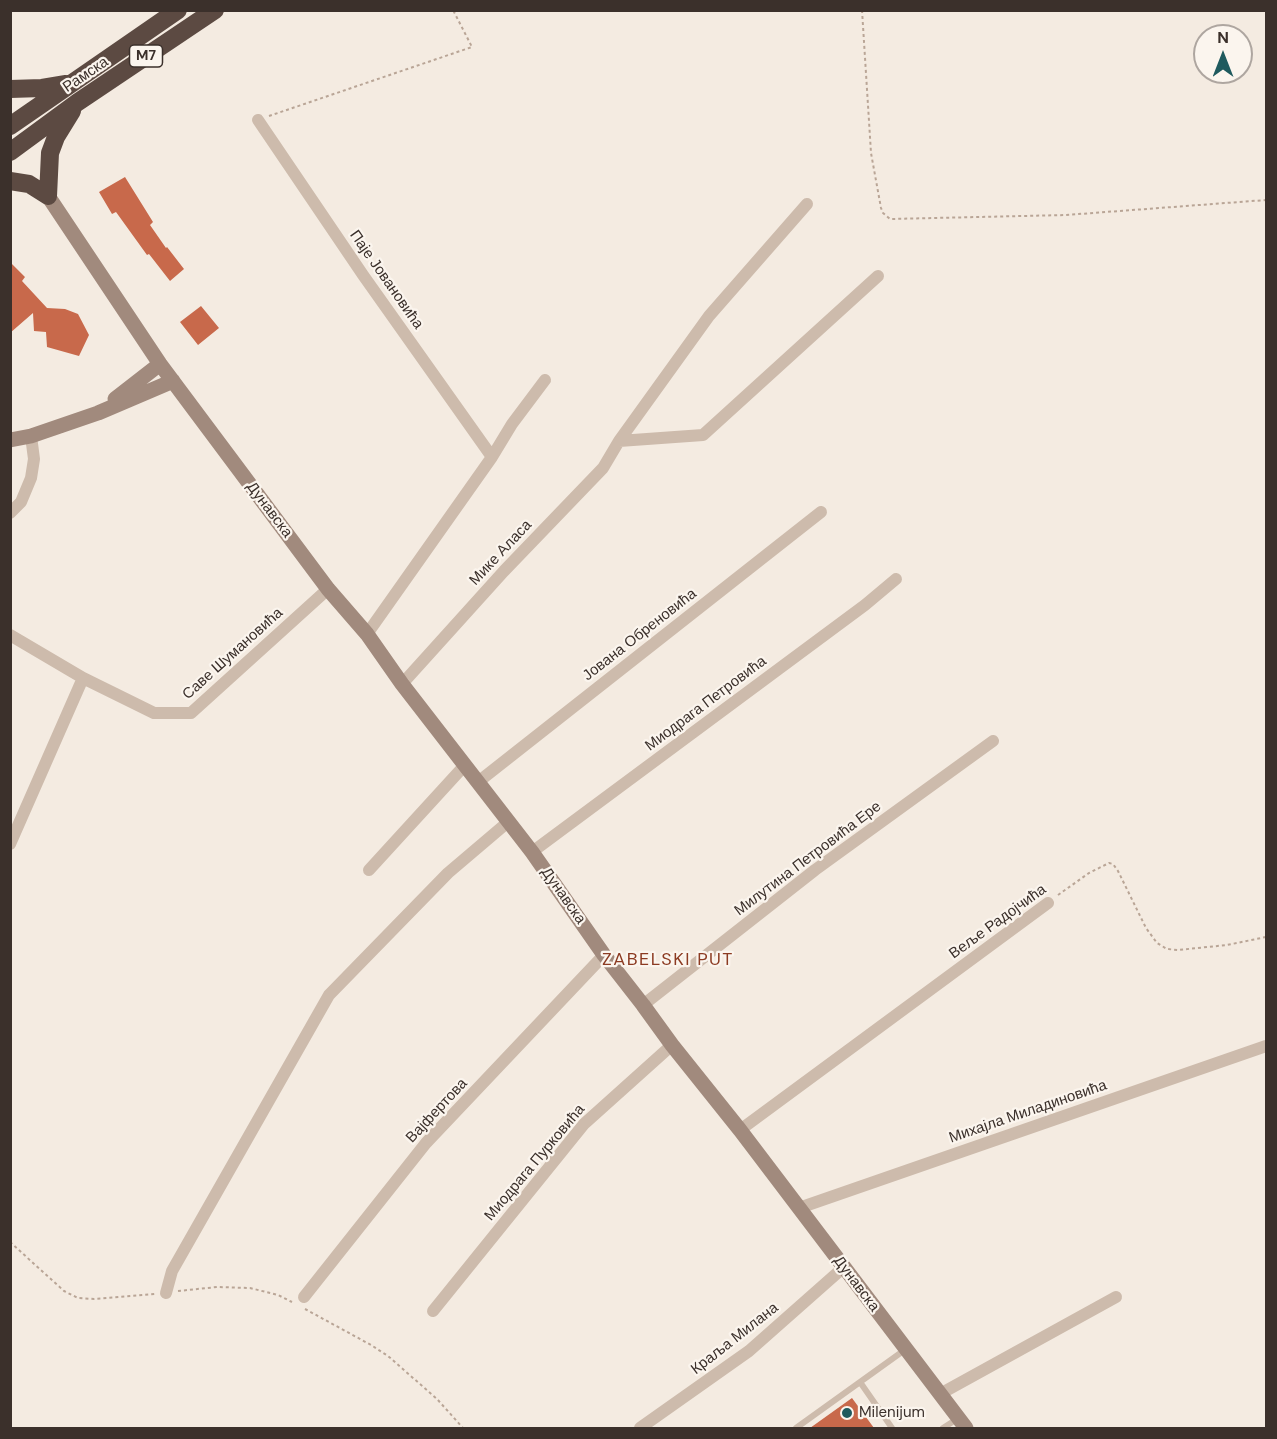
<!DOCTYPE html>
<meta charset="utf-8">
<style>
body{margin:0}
#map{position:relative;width:1277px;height:1439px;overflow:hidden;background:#f4ebe1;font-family:"DM Sans",sans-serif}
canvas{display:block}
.frame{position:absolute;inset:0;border:12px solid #3b302b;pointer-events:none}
.north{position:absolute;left:1193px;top:24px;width:60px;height:60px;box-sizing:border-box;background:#fbf5ee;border:2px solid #aea6a0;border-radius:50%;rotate:0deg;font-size:16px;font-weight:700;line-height:24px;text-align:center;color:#3b302b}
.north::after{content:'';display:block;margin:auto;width:21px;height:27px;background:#1f5a5e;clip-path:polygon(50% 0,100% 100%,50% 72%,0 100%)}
</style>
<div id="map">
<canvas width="1277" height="1439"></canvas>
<div class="frame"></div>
<div class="north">N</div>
</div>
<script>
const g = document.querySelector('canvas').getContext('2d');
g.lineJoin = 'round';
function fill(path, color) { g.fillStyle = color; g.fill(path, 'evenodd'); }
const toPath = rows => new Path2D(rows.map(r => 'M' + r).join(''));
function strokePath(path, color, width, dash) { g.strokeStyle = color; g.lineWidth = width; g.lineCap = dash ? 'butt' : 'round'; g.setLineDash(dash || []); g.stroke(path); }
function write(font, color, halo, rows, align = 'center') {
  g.font = font + ' "DM Sans",sans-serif'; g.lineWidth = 4.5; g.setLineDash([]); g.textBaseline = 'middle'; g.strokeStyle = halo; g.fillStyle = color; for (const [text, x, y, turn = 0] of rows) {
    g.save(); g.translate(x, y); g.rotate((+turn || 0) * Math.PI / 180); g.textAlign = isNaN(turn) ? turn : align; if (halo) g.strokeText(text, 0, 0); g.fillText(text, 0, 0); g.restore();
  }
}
const building = toPath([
 [125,177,153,222,150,225,166,248,167,247,184,269,170,281,149,254,147,255,116,212,112,214,99,192],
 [10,262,25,277,22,281,47,308,65,309,78,314,89,335,79,356,47,347,46,332,34,331,33,313,10,333],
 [201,306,219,328,198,345,180,322],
 [852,1398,874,1428,810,1428]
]);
const path = toPath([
 [862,10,871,153,881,208,883,213,890,219,1066,215,1266,200],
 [269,116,472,47,453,10],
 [1058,895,1089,873,1109,863,1113,864,1118,871,1146,928,1157,943,1167,949,1178,950,1227,945,1266,937],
 [10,1242,64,1291,78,1298,94,1299,155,1294],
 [178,1291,217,1287,250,1288,278,1295,292,1302],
 [305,1309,371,1345,388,1356,437,1399,463,1428]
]);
const lane = toPath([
 [860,1382,892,1428],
 [796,1428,906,1349],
 [943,1428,957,1419]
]);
const street = toPath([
 [258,120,363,275,492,457],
 [619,441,703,435,878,276],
 [10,513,21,502,31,478,34,459,31,436],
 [367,634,492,457,512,424,545,380],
 [10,635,83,678],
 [402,684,504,571,603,468,619,441,709,316,807,204],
 [478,782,821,512],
 [10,844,83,678,154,713,191,713,328,589],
 [532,852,865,605,896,579],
 [369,870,465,765],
 [643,1005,815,870,993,741],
 [740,1130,1048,903],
 [799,1208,1266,1046],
 [166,1293,172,1271,329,995,448,873,508,822],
 [304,1297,426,1143,604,955],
 [433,1311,584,1124,672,1045],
 [940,1394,1116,1297],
 [640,1428,749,1351,844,1267]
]);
const secondary = toPath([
 [48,196,160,364,328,589,367,634,402,684,532,852,604,955,643,1005,672,1045,740,1130,966,1428],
 [115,399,160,364],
 [10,440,31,436,98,413,173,381]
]);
const highway = toPath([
 [10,89,42,88,66,84],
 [10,126,178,10],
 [10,152,78,102,215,10],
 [10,181,29,184,48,196],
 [48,196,50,153,56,137,72,111]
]);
const markers = [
 [847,1413,6,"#1f5a5e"]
];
const shields = [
 [146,56,33]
];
const shieldNames = [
 ["M7",146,56]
];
const streetNames = [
 ["Рамска",86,75,-34],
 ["Паје Јовановића",386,280,55],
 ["Дунавска",269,510,53],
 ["Мике Аласа",501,553,-47],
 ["Јована Обреновића",640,635,-38],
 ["Саве Шумановића",233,654,-42],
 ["Миодрага Петровића",706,704,-37],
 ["Милутина Петровића Ере",808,859,-37],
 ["Дунавска",563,896,55],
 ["Веље Радојчића",998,922,-36],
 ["Вајфертова",437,1111,-47],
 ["Михајла Миладиновића",1028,1112,-19],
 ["Миодрага Пурковића",535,1163,-50],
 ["Дунавска",856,1284,53],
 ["Краља Милана",735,1339,-38]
];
const poiNames = [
 ["Milenijum",859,1413]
];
const quarterNames = [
 ["ZABELSKI PUT",668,960]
];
fill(building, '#c8694b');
strokePath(path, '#b9a596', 2, [3, 3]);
strokePath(lane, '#cdbbac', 6);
strokePath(street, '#cdbbac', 12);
strokePath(secondary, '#a18a7d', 15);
strokePath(highway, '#5c4a42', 18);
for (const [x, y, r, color] of markers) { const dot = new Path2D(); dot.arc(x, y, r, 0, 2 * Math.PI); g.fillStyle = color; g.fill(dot); strokePath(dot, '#fbf5ee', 2); }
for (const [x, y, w] of shields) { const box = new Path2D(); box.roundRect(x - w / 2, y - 11, w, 22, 4.5); g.fillStyle = '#fbf5ee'; g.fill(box); strokePath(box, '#3b302b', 1.5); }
write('bold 14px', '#3b302b', null, shieldNames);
write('15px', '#3b302b', '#fbf5ee', streetNames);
write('15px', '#3b302b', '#fbf5ee', poiNames, 'left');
g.letterSpacing = '1.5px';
write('18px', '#8c3b22', '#fbf5ee', quarterNames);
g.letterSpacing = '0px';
</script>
